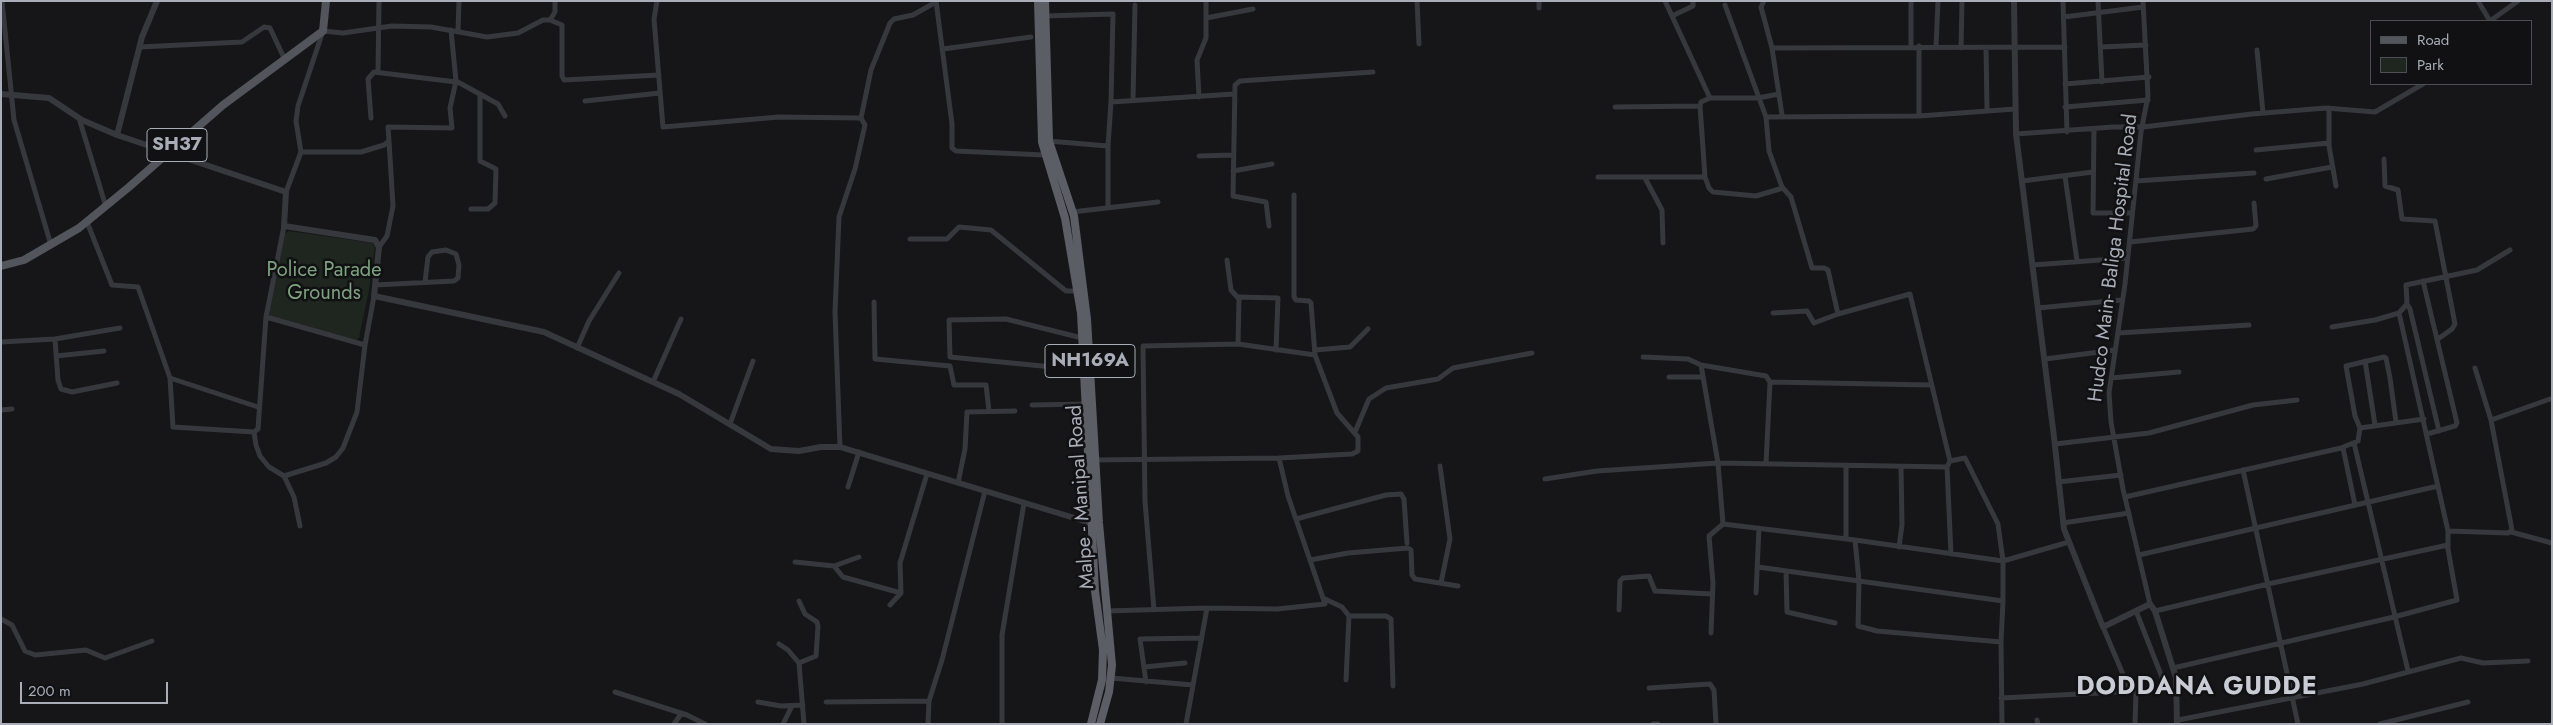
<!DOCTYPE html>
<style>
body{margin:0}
#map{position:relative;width:2553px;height:725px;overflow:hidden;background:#161618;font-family:Jost,sans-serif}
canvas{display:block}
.frame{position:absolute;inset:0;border:2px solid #a8adb8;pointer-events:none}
.legend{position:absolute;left:2370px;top:20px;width:162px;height:65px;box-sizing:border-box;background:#111113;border:1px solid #4d4f55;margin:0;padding:6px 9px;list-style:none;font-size:15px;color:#a8adb8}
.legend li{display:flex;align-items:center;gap:10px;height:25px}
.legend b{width:25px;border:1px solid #4d4f55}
.scale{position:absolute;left:20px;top:682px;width:148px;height:22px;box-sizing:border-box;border:2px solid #a8adb8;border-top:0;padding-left:6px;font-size:15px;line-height:18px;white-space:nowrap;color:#a8adb8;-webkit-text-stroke:4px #111113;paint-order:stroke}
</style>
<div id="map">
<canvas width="2553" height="725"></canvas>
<div class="frame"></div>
<ul class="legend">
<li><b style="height:6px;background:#53555c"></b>Road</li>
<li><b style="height:14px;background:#1e261f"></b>Park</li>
</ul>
<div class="scale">200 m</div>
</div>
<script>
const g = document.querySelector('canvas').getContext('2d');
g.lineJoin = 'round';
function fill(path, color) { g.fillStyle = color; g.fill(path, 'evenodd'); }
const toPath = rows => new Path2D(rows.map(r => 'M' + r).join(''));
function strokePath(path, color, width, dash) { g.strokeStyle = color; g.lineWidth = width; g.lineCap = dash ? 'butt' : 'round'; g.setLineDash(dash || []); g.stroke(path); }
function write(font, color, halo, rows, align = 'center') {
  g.font = font + ' Jost,sans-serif'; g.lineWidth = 5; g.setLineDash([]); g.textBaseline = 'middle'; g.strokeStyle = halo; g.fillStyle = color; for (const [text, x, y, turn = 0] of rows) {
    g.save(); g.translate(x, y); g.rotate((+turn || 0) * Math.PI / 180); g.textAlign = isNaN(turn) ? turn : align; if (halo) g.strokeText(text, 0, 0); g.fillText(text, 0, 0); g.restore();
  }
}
const green = toPath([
 [289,231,373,243,375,247,369,290,359,338,356,340,270,316,266,310,282,235]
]);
const minor = toPath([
 [2,1,14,120,51,245],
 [657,1,654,19,663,127,779,117,861,118],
 [936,1,952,124,952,148,956,151,1044,155],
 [1417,1,1419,44],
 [1665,1,1710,98,1758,98,1779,94],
 [1764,1,1761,7,1772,48,1782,115],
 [1911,1,1911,47],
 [2063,1,2067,132],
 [2098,1,2102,82],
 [2143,1,2148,96,2141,132,2125,284,2109,393,2111,422,2123,489,2150,604],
 [2478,1,2490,21],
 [1725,5,1766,117],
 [1539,8,1539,1],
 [1045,16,1113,14,1111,102],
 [1672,16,1693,6,1693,1],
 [2064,17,2143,7],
 [1206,18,1253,9],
 [550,20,562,25,562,76,564,80,659,75],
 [2490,21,2518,1],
 [458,31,459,1],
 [140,47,242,42,264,27,270,28,285,60],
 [1936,47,1938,1],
 [2101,47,2146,45],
 [1772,48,2065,47],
 [1961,48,1962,1],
 [1986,48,1987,110],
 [943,49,1031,37],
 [2257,50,2263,113],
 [378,71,379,1],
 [456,81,498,104,505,116],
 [2065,84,2149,77],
 [1199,97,1197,60,1206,38,1206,1],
 [1133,99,1135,5],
 [585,101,660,93],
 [1615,107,1700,106],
 [2065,107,2148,100],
 [2329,108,2329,146,2336,186],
 [1919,116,1919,46],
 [79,118,106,207],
 [371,118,368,79,374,72,456,82],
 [2094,129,2093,213,2132,213],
 [2016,134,2113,127,2143,127,2252,114,2326,108,2375,112,2423,84],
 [1048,141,1108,146,1111,102,1234,94],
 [2256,150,2329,143],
 [301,152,296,121,298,106,323,31,343,33,392,26,431,27,487,37,518,33,543,20,550,20,555,12,555,1],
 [1199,156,1233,155],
 [2384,159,2385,186,2398,190,2402,219,2435,221,2455,324,2452,329,2438,339],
 [1233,171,1272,164],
 [2065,176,2077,261],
 [1598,177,1705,177,1700,106,1701,102,1710,98],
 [1705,177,1709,188,1713,192,1756,196,1783,188],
 [1645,178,1662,210,1663,243],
 [2266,179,2332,167],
 [2022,181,2093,172],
 [2136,181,2254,173],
 [286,192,301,152,361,152,384,145,389,141,388,127,452,128,450,108,456,81,451,30],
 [1294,195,1294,297,1296,300,1309,301,1311,303,1315,355],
 [1108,207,1108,146],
 [471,209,488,209,495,203,496,169,480,161,480,94],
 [1072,212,1158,202],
 [87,222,112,285,138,287,170,378,173,427,254,432,258,429,266,317,284,226],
 [1269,226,1266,202,1233,196,1235,85,1240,81,1373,72],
 [910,239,947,239,959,227,991,230,1066,291,1078,291],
 [2130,242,2253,229,2256,226,2254,203],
 [379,247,387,236,393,206,389,141],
 [1227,260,1231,290,1239,299,1238,344],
 [2033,265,2127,258],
 [2423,281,2457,423,2455,426,2427,434],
 [375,285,454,281,458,278,459,265,456,254,446,250,432,252,428,257,425,282],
 [1239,297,1278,298,1276,350],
 [874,302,875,359,950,366,954,385,986,385,989,411],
 [2407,304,2410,309,2439,431],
 [2038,308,2121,300],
 [1773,313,1807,311,1814,323,1838,314],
 [266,317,365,345],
 [2332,327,2375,320,2399,313],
 [2118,333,2249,325],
 [1082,338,1006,319,949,320,950,357,1083,370],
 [55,339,58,380,61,389,72,392,117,383],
 [1,342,55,339,120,328],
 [577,348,589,321,619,273],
 [1315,350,1350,347,1368,329],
 [56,356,104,351],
 [1643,357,1688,359,1701,365,1766,376,1770,382,1766,464],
 [2045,359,2115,350],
 [2365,361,2375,425],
 [1701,365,1718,463,1723,524,1855,540],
 [1669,377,1703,377],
 [170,378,258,407],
 [2111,378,2179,372],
 [653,382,681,319],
 [1770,382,1931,385],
 [1032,405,1085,404],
 [1,410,12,409],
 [2491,420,2550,399],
 [730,424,753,361],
 [2360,428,2355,416,2346,366,2384,357,2386,358,2390,378,2396,422],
 [254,432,256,445,260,456,269,467,284,476],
 [1355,432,1369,399,1386,388,1438,379,1453,368,1532,353],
 [2354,443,2408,671],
 [2055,444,2149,433,2253,405,2297,400],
 [840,447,835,312,839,217,855,169,865,125,861,118,871,70,890,23,894,19,913,15,936,2],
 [2343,448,2355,505],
 [1094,460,1279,458,1288,496,1325,604,1277,609,1207,608,1106,611],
 [1440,466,1450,539,1441,583],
 [1846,466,1846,539],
 [1947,467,1951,554],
 [2243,470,2298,724],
 [1545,479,1597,471,1718,463,1947,467,1950,461],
 [2058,482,2121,475],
 [958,483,965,449,967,412,1015,411],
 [848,487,859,452],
 [2125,497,2341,448,2358,441,2360,428,2424,419],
 [1296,519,1386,495,1401,494,1404,499,1407,543],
 [2063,523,2129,513],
 [300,526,294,497,284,476,326,463,336,457,343,448,357,412,365,345,374,296],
 [2448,531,2508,533,2512,530,2491,420,2475,368],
 [2511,532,2552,543],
 [1899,547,1902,525,1901,467],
 [2139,555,2438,486],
 [1310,560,1348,553,1408,548,1411,550,1412,575,1415,579,1458,586],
 [795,562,834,566,843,577,901,593],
 [834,566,859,557],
 [1758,567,1859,581,1855,540,2003,561,1998,524,1965,458,1950,461,1910,294,1838,314,1828,270,1824,268,1812,268,1791,197,1782,187,1769,151,1766,117,1919,116,2015,109],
 [1786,571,1787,612,1835,623],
 [1756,593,1759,528],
 [1323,598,1342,607,1349,616,1346,680],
 [890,605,901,593,900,563,927,474],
 [1154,610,1145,501,1143,346,1238,344,1315,355,1337,413,1358,437,1358,451,1352,454,1279,458],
 [1619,610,1620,581,1623,578,1649,576,1655,591,1712,594],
 [2136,611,2167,690],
 [2155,611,2268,584,2448,545],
 [1349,616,1386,616,1391,619,1393,686],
 [1,619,12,625,25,651,35,655,86,650,105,658,152,641],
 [2103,627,2130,691],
 [1711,633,1713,583,1709,536,1723,524],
 [2001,642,2003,601],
 [779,644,788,650,799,663,804,724],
 [799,663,816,656,818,626,817,622,805,614,799,601],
 [1144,667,1185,663],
 [2173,668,2394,617,2457,600,2448,549,2448,531,2399,313,2407,304,2406,285,2477,270,2510,250],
 [1111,678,1193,685],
 [1146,682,1140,639,1202,638],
 [1649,688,1710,684,1714,690,1716,724],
 [615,692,687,715,705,724],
 [2001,698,2178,689],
 [758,702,781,706,803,705],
 [826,702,929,701],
 [2037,720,2038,724],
 [2178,720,2363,684,2461,658,2483,663,2528,661],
 [674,724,681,714],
 [783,724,792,706],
 [928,724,929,701,942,660,985,491],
 [1002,724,1002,635,1024,503],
 [1186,724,1207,608],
 [1653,724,1658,724],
 [2002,724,2001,642,1877,631,1858,626,1859,581,2003,601,2003,561,2069,542],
 [2135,724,2136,691],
 [2380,724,2468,702]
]);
const tertiary = toPath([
 [2014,1,2016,134,2054,437,2064,529,2103,627,2150,604,2155,611,2176,678,2177,724],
 [1,94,49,98,82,120,117,135,286,192,284,226,375,240,379,247,374,296,544,332,679,394,771,449,799,451,821,447,840,447,1091,523],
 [117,135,142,37,157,1]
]);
const primary = toPath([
 [1,266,24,260,79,228,129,187,223,105,323,31,326,1]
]);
const trunk = toPath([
 [1038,1,1042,142,1065,218,1081,313,1095,591,1103,650,1102,680,1091,724],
 [1045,1,1049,141,1074,216,1087,319,1099,523,1112,665,1109,692,1100,724]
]);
const shields = [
 [177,145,60],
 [1090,361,90]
];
const shieldNames = [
 ["SH37",177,145],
 ["NH169A",1090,361]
];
const streetNames = [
 ["Hudco Main- Baliga Hospital Road",2114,258,-83],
 ["Malpe - Manipal Road",1082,497,-94]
];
const parkNames = [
 ["Police Parade",324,271],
 ["Grounds",324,294]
];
const districtNames = [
 ["DODDANA GUDDE",2197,688]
];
fill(green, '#1e261f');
strokePath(minor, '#37383d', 5);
strokePath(tertiary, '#37383d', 6);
strokePath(primary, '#53555c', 8);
strokePath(trunk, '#5b5e65', 8);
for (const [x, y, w] of shields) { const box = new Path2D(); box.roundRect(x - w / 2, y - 16.5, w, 33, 4); g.fillStyle = '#111113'; g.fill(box); strokePath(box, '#a8adb8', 1); }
write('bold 19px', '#a8adb8', null, shieldNames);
write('20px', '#a8adb8', '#111113', streetNames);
write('20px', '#7fa381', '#111113', parkNames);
g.letterSpacing = '1px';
write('bold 25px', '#c9ccd4', '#111113', districtNames);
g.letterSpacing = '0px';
</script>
